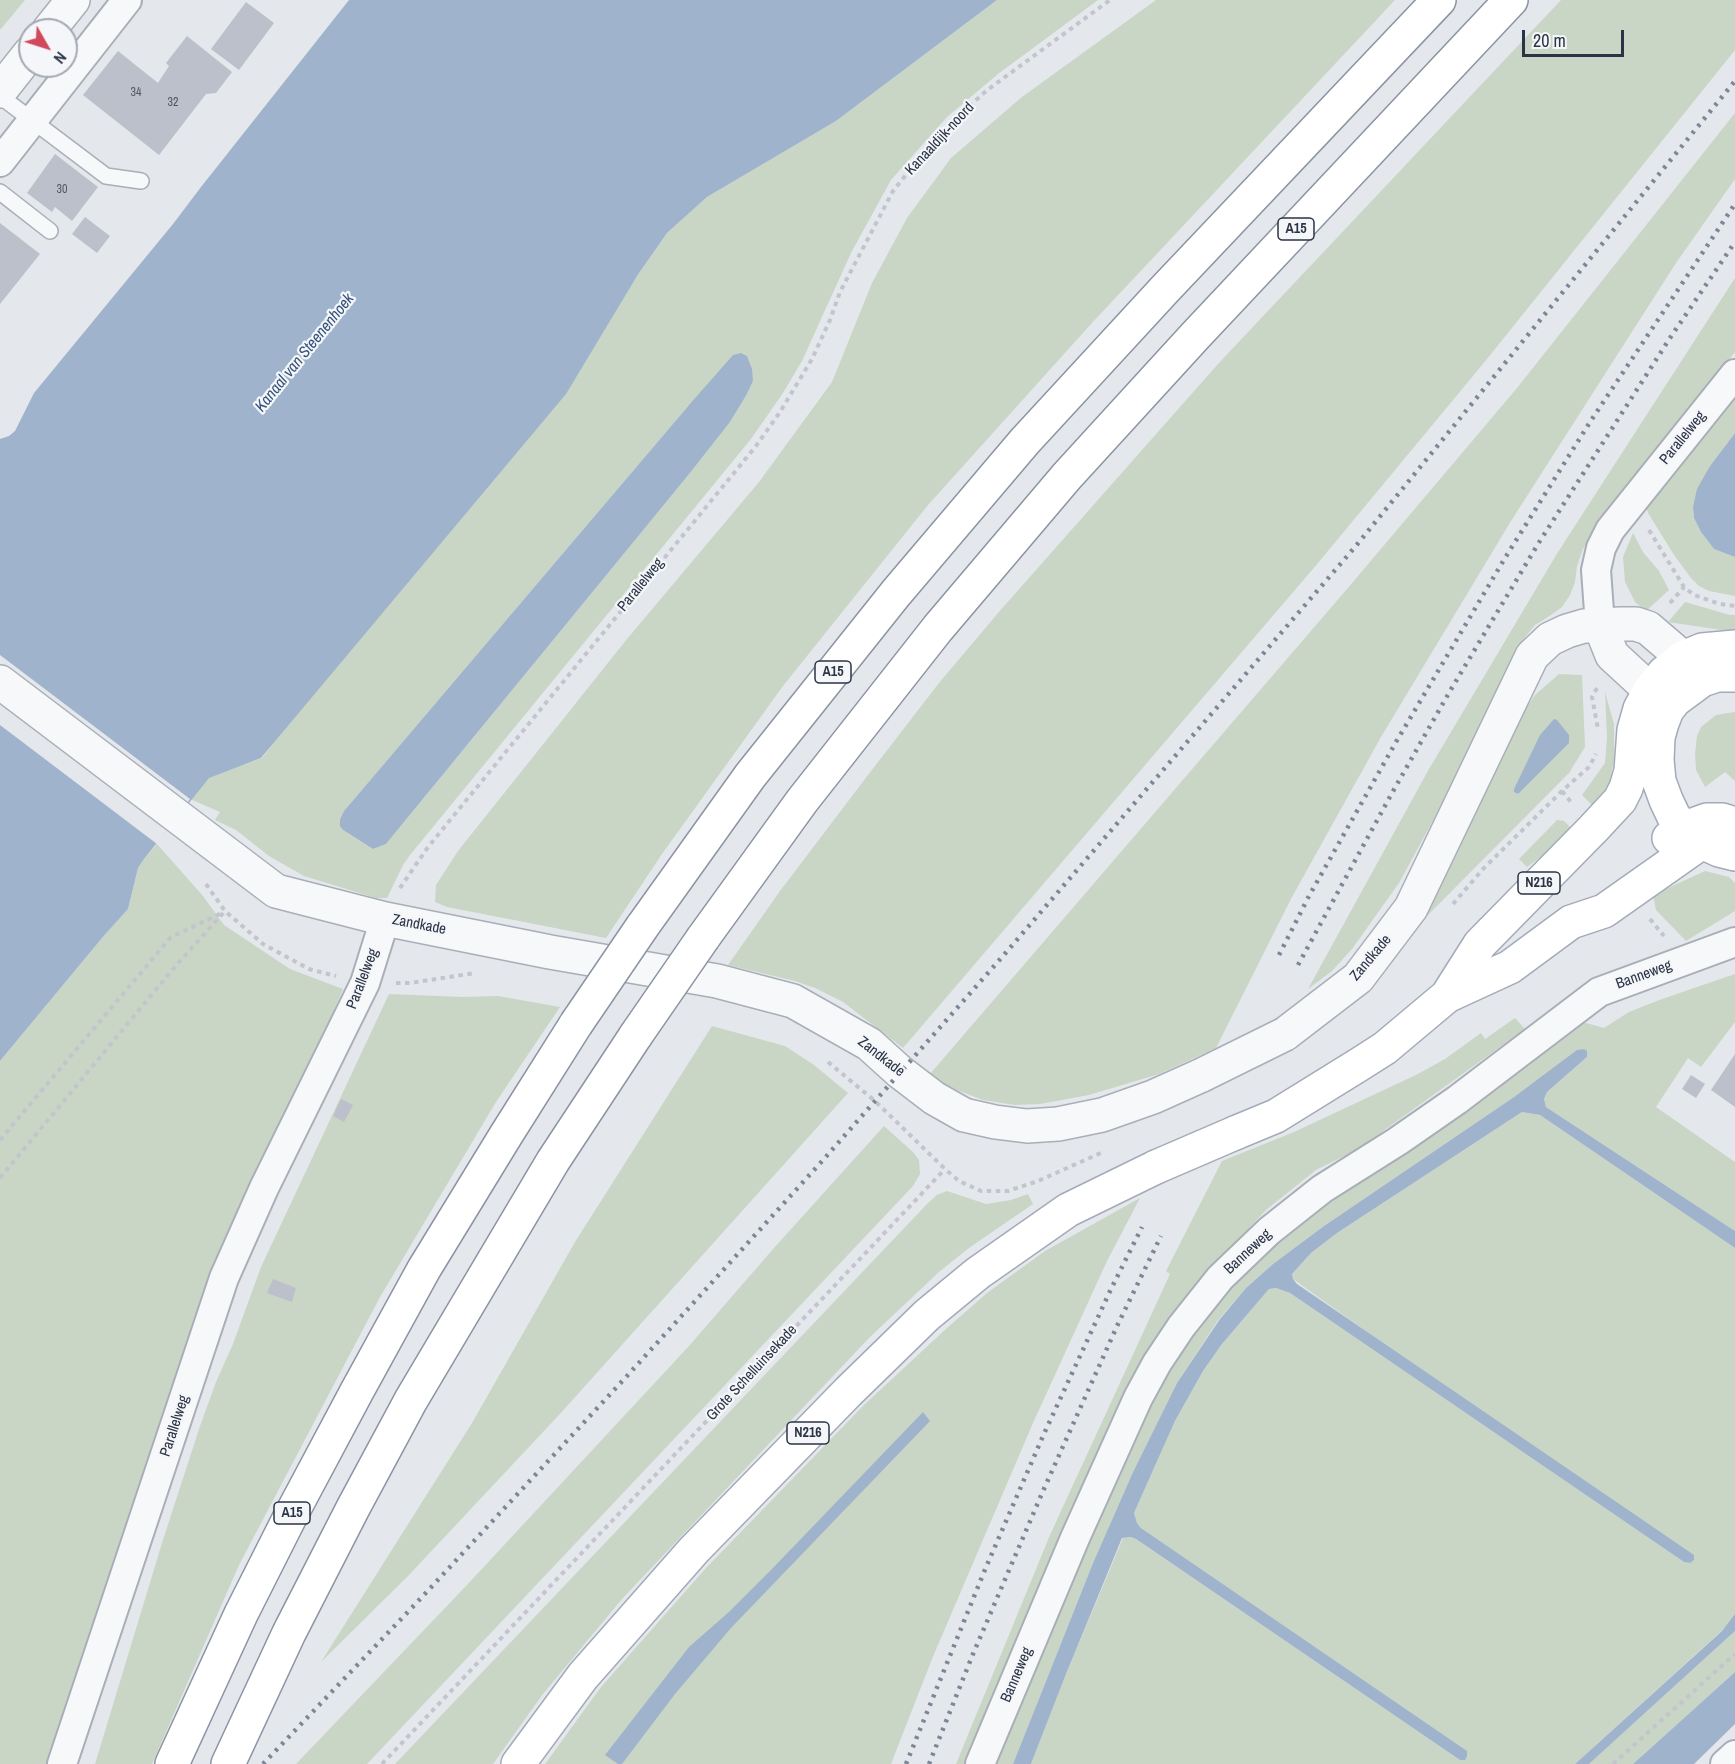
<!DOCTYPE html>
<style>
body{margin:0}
#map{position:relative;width:1735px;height:1764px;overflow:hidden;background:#e4e7ec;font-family:"Archivo Narrow",sans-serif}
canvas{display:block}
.north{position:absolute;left:18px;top:18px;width:60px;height:60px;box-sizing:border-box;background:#f4f6f9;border:2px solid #a4a8b1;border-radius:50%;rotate:129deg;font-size:16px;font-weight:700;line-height:24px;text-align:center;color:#2b3445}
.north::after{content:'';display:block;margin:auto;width:21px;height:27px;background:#d1495b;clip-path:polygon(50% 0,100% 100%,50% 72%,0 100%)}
.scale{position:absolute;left:1522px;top:30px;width:102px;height:27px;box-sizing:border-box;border:3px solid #2b3445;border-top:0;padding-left:8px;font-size:18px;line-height:21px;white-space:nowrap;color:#2b3445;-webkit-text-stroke:4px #f4f6f9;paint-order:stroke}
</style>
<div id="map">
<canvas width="1735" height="1764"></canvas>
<div class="north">N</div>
<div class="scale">20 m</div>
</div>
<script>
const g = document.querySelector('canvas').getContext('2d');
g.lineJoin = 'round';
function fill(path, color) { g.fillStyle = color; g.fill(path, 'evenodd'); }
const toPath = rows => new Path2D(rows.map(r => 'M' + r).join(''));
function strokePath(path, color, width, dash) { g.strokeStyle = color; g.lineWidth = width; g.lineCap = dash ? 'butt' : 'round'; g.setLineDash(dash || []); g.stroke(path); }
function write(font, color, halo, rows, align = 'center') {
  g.font = font + ' "Archivo Narrow",sans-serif'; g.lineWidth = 4.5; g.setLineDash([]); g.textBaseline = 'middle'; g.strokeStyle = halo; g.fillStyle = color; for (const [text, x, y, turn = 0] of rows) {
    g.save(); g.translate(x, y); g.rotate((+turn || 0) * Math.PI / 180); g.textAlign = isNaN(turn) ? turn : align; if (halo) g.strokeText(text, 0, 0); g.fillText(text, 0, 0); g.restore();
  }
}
const green = toPath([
 [0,0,25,0,0,30],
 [997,0,1098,0,998,74,947,117,891,180,851,253,802,361,783,393,751,439,410,855,403,865,387,898,376,898,304,876,269,856,236,830,215,820,220,812,190,799,209,777,262,758,637,276,667,233,707,197,836,121],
 [753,381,747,394,730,422,690,473,386,844,373,849,343,830,340,819,344,811,689,405],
 [1156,0,1395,0,1091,324,928,505,783,686,662,854,606,938,447,907,435,902,436,885,458,851,627,639,759,482,832,382,872,283,907,218,951,158,1022,97],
 [1561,0,1735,0,1735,50,1487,359,1318,563,903,1048,843,1002,815,988,795,981,728,965,780,891,868,775,939,683,998,613,1218,364],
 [1735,113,1735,179,1676,263,1511,521,1381,737,1292,897,1216,1048,1159,1074,1089,1095,1040,1104,1015,1105,983,1100,954,1089,943,1084,930,1074,1347,589,1517,388],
 [1735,278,1735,352,1637,474,1595,530,1583,549,1577,566,1575,582,1570,595,1562,607,1548,617,1535,625,1522,641,1511,661,1454,782,1399,883,1352,949,1332,971,1308,989,1429,769,1558,552],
 [1735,398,1735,433,1710,466,1693,507,1694,518,1701,532,1714,549,1735,557,1735,596,1709,591,1699,586,1691,578,1674,555,1648,513,1646,505],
 [1633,533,1643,552,1659,571,1669,590,1646,611,1635,602,1625,582,1623,557],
 [1685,602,1730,615,1735,615,1735,632,1668,622],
 [1559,674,1582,675,1585,747,1569,773,1424,919,1473,811,1520,717,1535,695],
 [1605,692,1614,724,1614,760,1609,785,1592,805,1582,795,1605,763,1607,737],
 [1735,712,1735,781,1725,772,1705,787,1696,770,1695,754,1697,736,1701,727,1716,715],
 [1557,820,1564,821,1575,832,1527,867,1519,859],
 [157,844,203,896,224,925,290,969,343,989,310,1066,226,1241,182,1357,55,1764,0,1764,0,1061,102,938,128,909,138,868,144,859],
 [1705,871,1729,877,1735,883,1735,911,1686,941,1656,910,1653,895],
 [1735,974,1735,1022,1701,1067,1688,1058,1656,1107,1735,1162,1735,1231,1546,1107,1544,1099,1547,1092,1587,1057,1584,1049,1577,1051,1514,1097,1324,1226,1273,1264,1246,1288,1219,1319,1177,1383,1133,1472,1093,1563,1013,1764,995,1764,1097,1518,1163,1376,1205,1313,1256,1262,1283,1238,1322,1208,1377,1171,1579,1021,1604,1028,1629,1012,1662,999],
 [389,994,463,997,498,996,560,1007,496,1102,380,1297,239,1565,152,1764,95,1764,162,1543,200,1426,216,1382,233,1344,261,1267],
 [1515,1018,1525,1029,1358,1149,1316,1170,1266,1210,1194,1286,1164,1329,969,1764,956,1764,1050,1535,1170,1274,1166,1271,1222,1161,1294,1132,1418,1074,1445,1059,1481,1033,1485,1039],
 [712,1026,785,1046,814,1065,848,1093,559,1415,408,1576,321,1662,472,1423,575,1242],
 [1522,1112,1540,1115,1735,1248,1735,1614,1729,1624,1575,1764,1031,1764,1066,1674,1123,1538,1131,1537,1136,1539,1460,1760,1467,1756,1466,1751,1141,1528,1137,1523,1134,1513,1175,1421,1203,1371,1222,1344,1269,1289,1276,1288,1290,1293,1684,1562,1690,1563,1293,1279,1292,1274,1311,1253,1337,1233],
 [884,1126,914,1153,919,1160,920,1174,913,1186,367,1764,296,1764,466,1586,689,1346,774,1248],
 [947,1191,986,1204,1011,1200,1028,1194,1033,1204,969,1248,939,1272,870,1337,622,1599,543,1694,493,1764,395,1764,928,1203,937,1195],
 [1140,1198,1107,1261,1033,1423,932,1659,891,1764,545,1764,601,1687,706,1568,864,1405,947,1328,987,1293,1045,1251],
 [1735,1631,1735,1672,1633,1764,1589,1764]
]);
const water = toPath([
 [349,0,997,0,836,121,707,197,667,233,637,276,566,394,261,758,209,778,144,859,138,868,128,909,102,938,0,1061,0,439,9,436,15,431,34,393,173,224,201,187],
 [741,353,747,356,752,369,753,381,747,394,730,422,690,473,386,844,373,849,343,830,340,826,340,819,344,811,689,405,733,355],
 [1735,433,1735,557,1714,549,1701,532,1694,518,1693,507,1697,489,1710,466],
 [1554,719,1557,720,1569,735,1569,743,1518,794,1514,792,1514,789,1540,735],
 [1584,1049,1587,1051,1587,1057,1547,1092,1544,1099,1546,1107,1735,1231,1735,1248,1540,1115,1522,1112,1337,1233,1311,1253,1292,1274,1293,1279,1297,1284,1694,1555,1694,1560,1690,1563,1684,1562,1290,1293,1276,1288,1269,1289,1222,1344,1203,1371,1175,1421,1134,1513,1137,1523,1141,1528,1467,1751,1467,1756,1465,1760,1460,1760,1136,1539,1131,1537,1122,1538,1066,1674,1031,1764,1013,1764,1093,1563,1133,1472,1177,1383,1220,1319,1246,1288,1273,1264,1324,1226,1514,1097,1577,1050],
 [923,1412,930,1421,731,1628,675,1694,622,1764,618,1764,605,1755,689,1647,730,1611,771,1570],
 [1735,1614,1735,1631,1589,1764,1575,1764,1722,1631],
 [1735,1672,1735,1724,1694,1764,1633,1764]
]);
const pier = toPath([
 [0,655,190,799,157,844,0,725]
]);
const building = toPath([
 [246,2,274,23,239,70,211,49],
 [187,36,232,72,216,93,206,94,159,155,83,95,118,51,158,83,169,66,166,63],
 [55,154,98,187,72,221,55,207,52,212,27,193],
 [85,217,110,236,97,253,72,234],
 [0,223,40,254,0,304],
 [1735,1054,1735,1107,1711,1090],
 [1691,1075,1705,1084,1696,1098,1682,1089],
 [341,1099,353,1105,344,1122,333,1116],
 [273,1279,296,1288,292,1302,267,1293]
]);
const path = toPath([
 [1649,530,1684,587,1694,595,1720,604,1735,606],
 [1670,603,1684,587],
 [1597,688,1592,697,1598,729],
 [1562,791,1571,802],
 [206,884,225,911,263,944,309,969,336,976],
 [400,888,428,847,756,446,780,412,812,359,830,320,840,292,893,191,927,149,949,125,986,91,1110,0],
 [1453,904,1483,869,1562,791,1589,767,1596,754],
 [1650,919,1664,936],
 [396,983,410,983,475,973],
 [828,1062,875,1101,945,1169,959,1181,981,1191,1008,1191,1038,1181,1103,1152],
 [0,1140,171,937,224,912],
 [0,1178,173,969,225,911],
 [382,1764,945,1169],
 [1613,1764,1735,1654]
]);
const service = toPath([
 [0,96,106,176,141,181],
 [0,192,50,231]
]);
const minor = toPath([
 [0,162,127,0],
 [1600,625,1596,570,1601,548,1610,530,1735,374],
 [62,1764,224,1278,264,1188,365,983,385,919],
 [980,1764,1075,1538,1138,1398,1157,1363,1181,1327,1220,1278,1269,1231,1322,1189,1398,1141,1457,1100,1599,992,1735,942],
 [1725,1764,1735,1755]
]);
const tertiary = toPath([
 [49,30,73,0],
 [0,91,30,53],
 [1600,625,1612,655,1650,690],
 [0,682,276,891,385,919,550,952,717,981,793,1001,869,1044,900,1072,934,1098,964,1115,995,1122,1027,1126,1058,1124,1102,1115,1153,1097,1202,1075],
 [1285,1034,1358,978,1411,908,1532,656,1550,639,1567,631,1584,626,1620,624,1636,624,1648,628,1683,658]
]);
const primary = toPath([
 [1735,675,1717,675,1702,680,1675,700,1667,710,1662,723,1658,737,1657,760,1659,781,1666,800,1674,817,1691,835,1702,842,1719,850,1735,854],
 [1669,838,1685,828,1707,820,1722,820,1735,824],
 [1447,996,1480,944,1593,829,1620,800,1626,788,1631,771,1634,730,1640,709,1650,690,1664,673,1683,658,1702,650,1735,647],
 [1235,1133,1276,1116,1360,1064,1385,1048,1447,996,1510,967,1571,922,1604,911,1702,842],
 [518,1764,583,1676,694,1550,848,1392,927,1315,978,1273,1068,1210,1156,1167]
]);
const motorway = toPath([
 [642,927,750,776,896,593,1025,441,1166,288,1439,0],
 [703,938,802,801,938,628,1067,476,1195,336,1511,0],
 [172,1764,241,1614,292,1513,357,1391,424,1269,506,1135,576,1024],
 [228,1764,289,1633,353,1508,411,1400,553,1161,636,1035]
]);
const rail = toPath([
 [1279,955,1309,896,1396,742,1505,558,1590,422,1735,204],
 [1298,965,1392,793,1450,691,1538,544,1670,338,1735,242],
 [263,1764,423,1596,627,1376,824,1159,1003,956,1355,547,1735,81],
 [906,1764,984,1572,1043,1436,1111,1289,1142,1227],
 [929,1764,973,1654,1043,1491,1118,1324,1161,1236]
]);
const tertiaryBridge = toPath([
 [1202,1075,1285,1034]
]);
const primaryBridge = toPath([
 [1156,1167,1235,1133]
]);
const motorwayBridge = toPath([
 [576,1024,642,927],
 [636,1035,703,938]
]);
const numberNames = [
 ["34",136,93],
 ["32",173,103],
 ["30",62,190]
];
const shields = [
 [1296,229,36],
 [833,672,36],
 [1539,883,42],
 [808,1433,42],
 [292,1513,36]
];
const shieldNames = [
 ["A15",1296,229],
 ["A15",833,672],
 ["N216",1539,883],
 ["N216",808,1433],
 ["A15",292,1513]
];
const streetNames = [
 ["Kanaaldijk-noord",940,139,-47],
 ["Parallelweg",1683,438,-51],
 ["Parallelweg",641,585,-51],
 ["Zandkade",419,925,11],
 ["Zandkade",1371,958,-50],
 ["Banneweg",1644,975,-20],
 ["Parallelweg",363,979,-69],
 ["Zandkade",881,1057,38],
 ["Banneweg",1248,1252,-43],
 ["Grote Schelluinsekade",752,1373,-47],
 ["Parallelweg",175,1426,-72],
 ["Banneweg",1017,1675,-67]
];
const waterNames = [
 ["Kanaal van Steenenhoek",305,353,-51]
];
fill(green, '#c9d6c5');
fill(water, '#9fb4cc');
fill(pier, '#e4e7ec');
fill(building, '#bbc0ca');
strokePath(service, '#a9aeb7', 18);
strokePath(minor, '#a9aeb7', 32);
strokePath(tertiary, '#a9aeb7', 36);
strokePath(primary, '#a3abb8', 36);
strokePath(motorway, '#8b94a3', 36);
strokePath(path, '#c2c5cb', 4, [4.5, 4.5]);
strokePath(service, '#f7f8fa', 15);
strokePath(minor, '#f7f8fa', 28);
strokePath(tertiary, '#f7f8fa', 33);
strokePath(primary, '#fff', 33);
strokePath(motorway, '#fff', 33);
strokePath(rail, '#7d8696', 4.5, [3, 6]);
strokePath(tertiaryBridge, '#a9aeb7', 36, []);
strokePath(primaryBridge, '#a3abb8', 36, []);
strokePath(motorwayBridge, '#8b94a3', 36, []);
strokePath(tertiaryBridge, '#f7f8fa', 33);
strokePath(primaryBridge, '#fff', 33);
strokePath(motorwayBridge, '#fff', 33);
write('12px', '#4f5766', null, numberNames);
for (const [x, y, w] of shields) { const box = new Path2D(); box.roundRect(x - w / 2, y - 11, w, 22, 4.5); g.fillStyle = '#f4f6f9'; g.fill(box); strokePath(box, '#2b3445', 1.5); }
write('bold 14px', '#2b3445', null, shieldNames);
write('15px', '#2b3445', '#f4f6f9', streetNames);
write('italic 16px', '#34527a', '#f4f6f9', waterNames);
</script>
